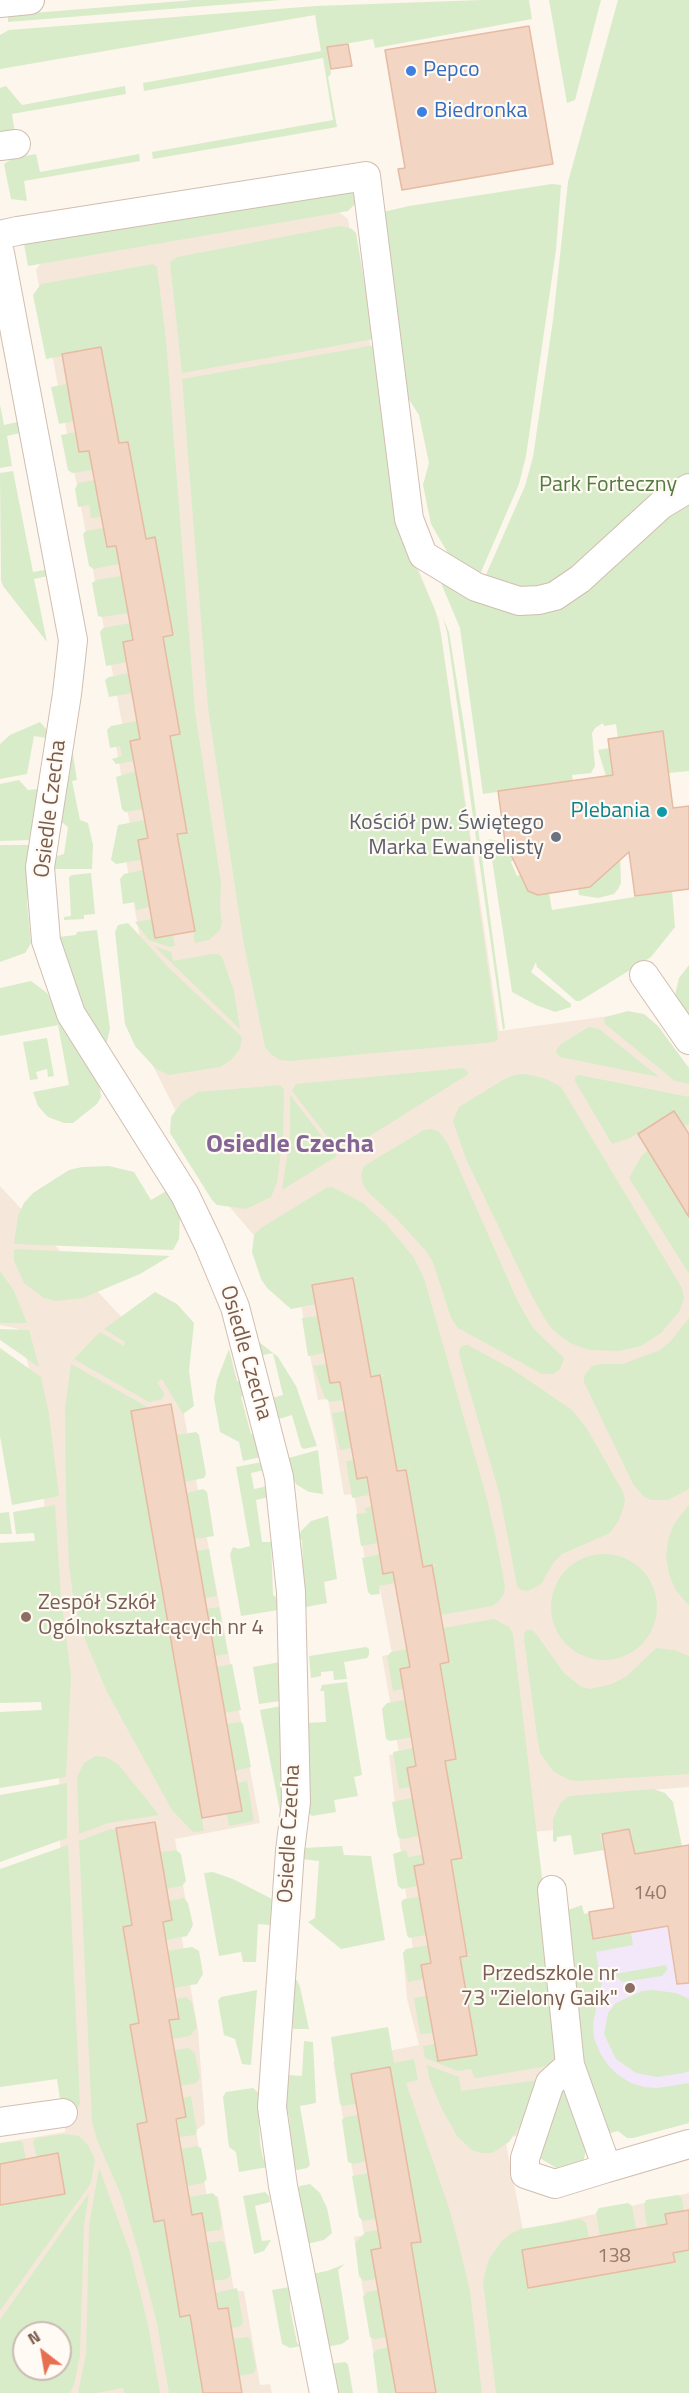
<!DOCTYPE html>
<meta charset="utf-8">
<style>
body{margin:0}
#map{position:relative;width:689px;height:2393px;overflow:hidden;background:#fdf6ec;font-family:"Titillium Web",sans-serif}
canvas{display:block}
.north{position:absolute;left:12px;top:2321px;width:60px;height:60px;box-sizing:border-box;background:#fffaf3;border:2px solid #cabbb1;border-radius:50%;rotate:329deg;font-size:16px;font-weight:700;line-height:24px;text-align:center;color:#7a5c4d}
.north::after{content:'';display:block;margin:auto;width:21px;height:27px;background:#e76f51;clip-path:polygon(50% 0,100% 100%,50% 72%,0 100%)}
</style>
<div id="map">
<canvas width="689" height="2393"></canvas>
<div class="north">N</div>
</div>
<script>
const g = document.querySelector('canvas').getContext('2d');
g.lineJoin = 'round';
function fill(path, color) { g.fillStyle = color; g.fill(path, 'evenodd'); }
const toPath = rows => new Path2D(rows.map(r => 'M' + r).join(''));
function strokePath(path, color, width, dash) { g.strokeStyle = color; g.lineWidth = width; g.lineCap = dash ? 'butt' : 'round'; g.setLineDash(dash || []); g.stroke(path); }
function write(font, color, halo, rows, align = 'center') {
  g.font = font + ' "Titillium Web",sans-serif'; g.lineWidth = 4.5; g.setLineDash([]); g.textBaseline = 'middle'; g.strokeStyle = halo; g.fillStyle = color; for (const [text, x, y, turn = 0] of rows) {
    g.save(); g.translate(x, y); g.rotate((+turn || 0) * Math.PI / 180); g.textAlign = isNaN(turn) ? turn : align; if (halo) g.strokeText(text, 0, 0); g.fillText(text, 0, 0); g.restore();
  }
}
const residential = toPath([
 [325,201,348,219,403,531,439,620,499,1031,631,1013,689,1071,689,1787,579,1796,555,1830,532,1832,575,2125,505,2138,523,2230,689,2193,689,2393,380,2393,354,2237,364,2235,333,2062,419,2045,407,1999,403,1953,413,1951,389,1755,399,1753,382,1656,392,1654,380,1589,370,1590,354,1494,344,1495,328,1399,318,1400,298,1287,216,1191,134,1028,143,955,120,827,130,825,113,729,123,728,36,270,51,248],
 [0,1186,177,1377,260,1823,175,1839,191,1931,181,1933,198,2030,205,2124,196,2130,207,2197,218,2196,234,2291,244,2291,260,2385,270,2384,272,2393,0,2393,0,2143,65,2132,59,1775,39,1408,19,1329,0,1325],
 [24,2333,60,2333,60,2369,24,2369]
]);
const education = toPath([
 [629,1829,632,1855,689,1845,689,2106,609,2126,578,2030,593,1940,589,1912,614,1908,600,1834]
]);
const green = toPath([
 [194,0,281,0,8,22,8,15],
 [482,0,529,0,532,19,375,48,373,39,327,47,331,74,328,77,337,127,153,159,152,152,333,120,323,58,144,91,143,83,321,51,315,15,0,69,0,35,9,30,316,6],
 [549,0,601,0,575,100,567,103],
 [618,0,689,0,689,771,668,773,662,732,618,738,616,724,604,726,603,723,595,728,592,733,595,766,591,773,572,775,573,781,483,794,460,628,438,576,537,593,485,577,525,486,533,457,553,320,568,182],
 [6,86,22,105,125,86,126,94,12,114,15,133,0,132,0,88],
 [36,154,40,172,139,154,140,161,24,181,27,201,11,199,4,164,13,158],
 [552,184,561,185,556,250,526,456,519,484,478,579,453,562,431,524,423,485,429,463,419,415,406,395,383,212,409,206],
 [352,190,361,198,348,211,28,266,24,244],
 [340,226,352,229,356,233,374,339,182,373,170,262,177,257],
 [153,264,157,267,166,340,195,711,221,883,220,907,222,923,220,930,209,940,195,943,177,834,193,831,187,831,170,736,185,733,180,733,163,637,178,634,172,634,155,539,161,537,146,539,128,443,134,441,119,443,101,348,107,346,62,354,62,356,46,359,33,295,41,284],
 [375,345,411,556,435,610,441,635,498,1039,495,1042,290,1061,280,1060,272,1055,265,1047,243,940,208,708,182,379],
 [67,384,74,421,59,424,51,387],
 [0,405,4,425,22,421,24,432,7,436,12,466,0,468],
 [76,432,79,452,89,451,92,470,72,473,68,470,61,435],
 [13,471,33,572,51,569,52,575,34,579,47,642,3,586,1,580,0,473],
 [94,480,101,517,91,518,89,505,78,507,75,489,78,483],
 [103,528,106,547,116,546,119,564,94,569,89,566,83,534,86,531],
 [121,576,128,613,102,617,98,616,92,583,96,580],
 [443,618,449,632,465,732,505,1028,503,1030,447,632],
 [130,623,133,640,123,643,127,662,106,666,100,632,103,628],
 [129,673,132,693,109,697,105,680,109,677],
 [137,721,141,739,134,761,116,764,112,759,122,756,120,746,110,748,107,730,111,726],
 [40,722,47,730,46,738,34,736,27,774,0,779,0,744,10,735],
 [72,748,77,780,72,781,80,820,88,823,93,845,92,869,53,869,54,857,64,854,68,827,59,820],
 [610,748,615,787,610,789,598,750],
 [136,771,143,809,125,812,122,809,116,777],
 [19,780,28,790,38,789,29,840,0,841,0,784],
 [145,820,148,838,138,840,141,860,116,864,111,860,118,825],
 [619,825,621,883,618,889,614,894,598,898,579,895,578,889,590,887,598,880,602,861],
 [489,839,506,843,514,860,511,862,517,876,520,875,528,891,538,895,549,893,552,910,672,891,675,927,651,957,580,1001,576,1001,537,967,536,962,531,972,571,1004,571,1007,555,1012,536,1005,512,992],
 [0,845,29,845,27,903,31,943,25,953,0,962],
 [143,870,150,907,136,910,135,902,123,904,120,879,124,874],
 [91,873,95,914,84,915,84,919,64,920,64,917,71,916,69,877,72,875],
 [152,919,155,938,173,935,175,946,170,947,149,940,135,922],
 [128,923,169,968,242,1037,240,1049,231,1060,220,1067,169,1075,156,1069,135,1046,125,1024,115,932,118,925],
 [97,930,110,1029,105,1050,79,1010,58,937,76,935,77,932],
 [154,946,171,952,173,961,212,954,218,954,222,957,234,991,240,1029],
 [689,965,689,1015,675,995,679,978],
 [31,981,47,993,99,1082,101,1097,97,1104,73,1123,64,1123,48,1117,38,1106,33,1092,69,1085,58,1025,0,1036,0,988],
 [628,1011,644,1014,658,1026,689,1068,689,1084,675,1081,605,1024,604,1018,606,1017],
 [589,1027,599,1029,659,1077,560,1057,557,1054,556,1050,561,1044],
 [47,1038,54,1076,48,1077,47,1069,36,1072,38,1079,30,1080,23,1042],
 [463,1068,468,1072,467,1075,341,1154,292,1091,296,1084],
 [526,1074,546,1079,561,1087,682,1288,684,1299,679,1312,661,1333,641,1346,619,1351,589,1350,570,1343,553,1330,546,1321,531,1294,466,1159,453,1121,459,1107,503,1080,514,1075],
 [579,1075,689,1097,689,1124,684,1127,674,1111,630,1138,612,1144,575,1081,575,1077],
 [280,1085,284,1090,283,1137,277,1182,271,1197,246,1209,217,1205,212,1200,170,1133,171,1117,182,1102,198,1092],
 [290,1095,337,1156,282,1190,290,1137],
 [432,1129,439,1132,448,1144,518,1302,533,1328,564,1358,560,1369,553,1374,542,1374,458,1328,451,1318,433,1262,426,1251,396,1218,367,1191,362,1182,361,1174,364,1166,424,1130],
 [648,1151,689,1217,689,1274,629,1178,642,1155],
 [109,1166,134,1172,151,1200,168,1190,180,1216,179,1239,173,1250,14,1244,18,1215,24,1203,33,1193,69,1170,82,1167],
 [332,1187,363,1203,387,1225,414,1258,424,1278,487,1499,497,1544,505,1586,504,1594,499,1601,492,1606,441,1615,432,1567,438,1564,423,1567,406,1471,412,1469,397,1471,381,1377,386,1374,371,1377,354,1279,358,1277,313,1285,316,1304,291,1309,267,1288,261,1279,252,1252,254,1235,261,1228,326,1188],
 [14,1249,170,1256,140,1274,83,1298,56,1301,44,1298,24,1283,14,1261],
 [0,1271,14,1291,27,1323,0,1323],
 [155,1292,177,1304,194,1323,189,1371,194,1406,183,1414,162,1379,157,1382,164,1393,162,1399,149,1402,74,1359,100,1332,124,1346,125,1342,104,1329],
 [318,1316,324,1353,308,1356,302,1318],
 [689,1318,689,1489,668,1500,651,1500,643,1496,633,1484,584,1382,584,1376,592,1366,601,1364,623,1364,660,1350,670,1342],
 [0,1329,29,1330,39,1367,0,1340],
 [254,1338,278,1357,296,1386,317,1446,304,1449,301,1447,292,1415,275,1420,269,1399,283,1395,273,1353,258,1356],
 [464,1345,468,1345,512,1369,572,1410,587,1429,623,1492,625,1500,623,1509,619,1520,610,1533,562,1554,554,1562,541,1584,528,1591,521,1590,517,1586,500,1496,459,1354,460,1348],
 [0,1348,41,1377,49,1414,59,1496,12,1505,0,1436],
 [229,1349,237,1381,241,1382,244,1395,241,1397,251,1434,255,1436,261,1457,243,1461,239,1442,220,1432,214,1398,217,1380],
 [71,1364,149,1408,131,1411,204,1831,193,1832,172,1810,107,1692,81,1630,73,1596,69,1564,66,1500,65,1409],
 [326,1364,330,1383,340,1382,343,1400,330,1402,325,1398,313,1366],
 [345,1411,352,1448,340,1450,332,1413],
 [196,1432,199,1435,206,1474,204,1478,185,1482,177,1435],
 [318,1450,323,1494,309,1492,297,1485,293,1480,285,1459],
 [353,1460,357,1478,366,1477,369,1495,352,1498,346,1461],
 [262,1462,264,1470,251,1473,254,1489,268,1486,269,1497,256,1500,262,1542,271,1542,273,1595,277,1598,278,1610,241,1616,230,1554,233,1547,239,1549,250,1546,236,1467],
 [203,1489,207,1492,214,1536,195,1539,187,1493],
 [55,1505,61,1598,71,1675,66,1777,0,1788,0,1712,42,1710,41,1702,0,1703,0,1543,35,1541,34,1533,16,1534,13,1512],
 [689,1505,689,1606,675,1589,669,1574,666,1557,668,1540,674,1524],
 [372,1506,378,1543,361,1546,356,1514,366,1513,365,1508],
 [9,1512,12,1534,0,1534,0,1513],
 [328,1516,337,1579,324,1582,327,1603,301,1608,304,1595,302,1540,299,1538,301,1531,311,1521],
 [209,1549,217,1596,205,1598,197,1551],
 '551 1607a53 53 0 1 1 106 0a53 53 0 1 1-106 0Z',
 [380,1554,383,1573,393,1572,395,1583,379,1586,380,1594,371,1595,368,1592,362,1558],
 [219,1607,228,1654,215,1656,207,1609],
 [494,1619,509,1627,513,1634,561,2037,556,2058,550,2064,542,2067,477,2078,474,2077,471,2069,458,2071,425,2058,423,2046,435,2044,438,2061,483,2053,476,2053,460,1957,473,1954,467,1954,451,1860,468,1857,462,1856,445,1761,462,1758,456,1758,440,1664,455,1661,449,1661,443,1628],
 [527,1630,532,1630,536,1634,564,1673,580,1686,590,1689,612,1684,627,1676,656,1648,674,1650,689,1656,689,1774,578,1781,569,1780,553,1771,540,1753,537,1736,524,1639,524,1634],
 [366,1647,369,1649,369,1655,367,1658,344,1662,347,1679,334,1680,333,1671,321,1672,321,1676,311,1678,309,1656],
 [407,1649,410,1667,400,1669,403,1689,393,1691,387,1657,391,1652],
 [280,1662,281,1701,259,1704,253,1667],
 [232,1664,241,1710,225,1713,217,1667],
 [347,1682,362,1775,354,1777,358,1796,334,1800,336,1812,312,1816,309,1813,310,1754,306,1751,305,1723,326,1722,324,1691,320,1691,322,1685],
 [405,1700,412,1737,390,1741,386,1739,382,1709,387,1703],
 [281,1706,283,1778,281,1816,260,1710],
 [241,1722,243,1724,251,1767,235,1771,227,1724],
 [413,1748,417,1766,407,1768,410,1787,399,1789,393,1752],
 [96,1756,106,1757,118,1764,159,1815,108,1823,79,1834,77,1777,84,1763],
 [247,1781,254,1821,229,1826,227,1814,242,1811,238,1783],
 [67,1783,67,1838,0,1862,0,1795],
 [653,1789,665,1793,673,1802,682,1846,632,1855,627,1830,600,1834,604,1850,574,1855,571,1835,557,1837,557,1841,553,1842,553,1819,561,1802,569,1796],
 [412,1798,419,1836,402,1839,398,1837,392,1802],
 [110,1829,116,1830,132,1925,117,1928,123,1928,139,2023,124,2026,130,2026,147,2122,132,2125,137,2125,154,2221,149,2223,164,2220,180,2316,175,2318,190,2315,203,2393,169,2393,157,2323,138,2250,121,2195,97,2140,92,2122,79,1841],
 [68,1845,80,2104,75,2112,63,2120,57,2079,0,2087,0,1869],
 [342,1846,344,1855,371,1856,385,1940,341,1949,308,1922,315,1918,319,1861,302,1859,302,1848],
 [176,1850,181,1854,186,1881,182,1886,166,1889,160,1852],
 [406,1850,408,1857,422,1855,424,1864,414,1866,417,1886,402,1889,398,1886,393,1854],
 [213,1872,233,1879,272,1899,270,1925,258,1924,256,1962,243,1962,241,1952,219,1956,204,1873],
 [419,1897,426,1935,409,1938,407,1935,401,1902,404,1899],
 [184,1898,188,1903,193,1925,187,1936,165,1940,162,1922,168,1901],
 [582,1905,584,1914,589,1913,594,1940,631,1933,633,1945,596,1952,600,1976,603,1976,603,1978,593,2023,594,2038,600,2053,608,2065,618,2075,631,2083,644,2087,657,2088,689,2083,689,2123,633,2138,627,2138,618,2131,607,2134,575,2031,564,1916,568,1910],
 [428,1945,431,1963,421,1965,423,1979,408,1982,403,1953,406,1949],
 [192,1947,199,1951,203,1974,197,1984,174,1988,167,1951],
 [666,1965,667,1970,662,1976,622,1982,616,1976,615,1974],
 [293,1980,297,1980,300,1987,309,2029,293,2029],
 [257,1990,251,2065,242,2064,235,2039,224,2035,218,2001,221,1997],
 [653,1990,676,1993,689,1999,689,2071,684,2073,657,2077,636,2073,616,2059,604,2034,608,2013,616,2003,642,1991],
 [426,1996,432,2033,420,2034,414,1998],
 [186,1997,192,2002,197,2027,190,2036,172,2039,169,2020,176,1999],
 [388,2027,394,2063,414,2059,418,2080,406,2083,448,2205,459,2245,470,2291,482,2393,436,2393,411,2243,420,2241,390,2067,351,2074,356,2104,343,2106,340,2104,331,2037],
 [304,2041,313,2042,316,2103,300,2106,310,2165,307,2168,297,2170,293,2168,289,2116,285,2111,287,2075,302,2076],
 [189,2048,195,2054,200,2078,196,2083,180,2086,174,2050],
 [427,2065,459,2077,461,2091,539,2080,523,2122,509,2142,492,2153,481,2153,472,2150,457,2136,441,2107,429,2078],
 [253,2088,262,2096,258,2099,260,2143,263,2158,268,2167,239,2172,236,2152,229,2147,223,2097,226,2092],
 [563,2089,567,2094,586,2150,583,2163,558,2169,538,2157],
 [191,2096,197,2131,195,2135,179,2137,176,2119,186,2117,183,2098],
 [358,2115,366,2161,354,2164,348,2162,342,2120,345,2117],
 [64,2134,79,2136,88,2145,95,2160,91,2183,0,2311,0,2205,37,2158,33,2142,36,2138],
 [20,2141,23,2143,26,2160,0,2164,0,2143],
 [197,2146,201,2148,207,2179,203,2183,187,2186,181,2149],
 [99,2168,130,2252,148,2325,160,2393,124,2393,123,2388,96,2393,78,2393,86,2354,89,2226],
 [368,2173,376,2219,363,2221,359,2217,352,2176],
 [310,2184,320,2193,327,2208,332,2233,324,2240,307,2244,303,2227,305,2223,297,2191,300,2186],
 [265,2192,269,2196,270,2202,255,2206,262,2241,271,2240,264,2251,254,2254,243,2196],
 [89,2193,84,2226,80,2355,74,2385,70,2393,0,2393,0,2320],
 [24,2333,60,2333,60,2369,24,2369],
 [213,2193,217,2198,222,2224,220,2230,205,2232,202,2213,192,2215,189,2197],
 [678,2195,682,2198,684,2211,665,2214,667,2224,647,2227,644,2204,646,2200],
 [628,2203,632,2206,636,2229,600,2236,596,2213,599,2208],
 [581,2219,586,2223,589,2237,522,2250,529,2293,530,2288,673,2262,675,2268,673,2253,689,2250,689,2393,496,2393,483,2281,489,2259,501,2242,510,2234,521,2229],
 [378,2230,381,2248,371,2250,376,2279,364,2281,359,2276,355,2243,366,2232],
 [222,2241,225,2244,231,2273,227,2279,213,2281,207,2243],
 [345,2264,338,2270,349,2339,342,2344,325,2347,312,2274,327,2271],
 [290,2287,290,2308,297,2343,301,2346,290,2348,282,2344,272,2290],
 [237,2288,243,2322,240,2327,231,2328,228,2308,218,2309,215,2293],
 [378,2290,386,2337,375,2339,370,2337,363,2297,367,2292],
 [247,2337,250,2339,256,2367,254,2373,239,2376,233,2339],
 [388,2347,396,2393,378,2393,373,2354,376,2350],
 [345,2362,348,2364,353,2393,337,2393,329,2364]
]);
const building = toPath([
 [529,26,553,164,402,190,398,169,405,168,385,50,529,26],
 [348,44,352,66,331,69,327,47,348,44],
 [101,347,119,443,128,442,146,539,155,537,173,635,163,637,180,734,170,736,187,833,177,834,195,931,155,938,138,840,148,838,130,741,140,739,123,642,133,640,116,546,107,547,89,451,79,452,62,354,101,347],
 [663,731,673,808,689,806,689,889,635,896,629,852,590,887,538,895,528,891,505,842,498,791,613,775,608,739,663,731],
 [674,1111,689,1134,689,1217,638,1134,674,1111],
 [353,1278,371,1377,380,1375,397,1471,406,1470,423,1567,432,1565,449,1662,440,1664,456,1759,445,1761,462,1858,451,1860,467,1956,460,1957,477,2055,438,2061,421,1965,431,1963,414,1866,424,1864,407,1768,416,1766,400,1669,410,1667,393,1572,383,1574,367,1477,357,1479,340,1382,330,1383,312,1285,353,1278],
 [171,1404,242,1811,202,1818,131,1411,171,1404],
 [155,1822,172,1920,163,1922,179,2019,169,2020,186,2117,176,2119,192,2215,202,2213,218,2309,228,2308,242,2393,203,2393,190,2315,180,2317,164,2220,154,2222,137,2124,147,2122,130,2025,139,2023,123,1927,132,1925,116,1828,155,1822],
 [629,1829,635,1854,689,1845,689,1983,677,1984,668,1926,593,1939,589,1912,614,1908,602,1834,629,1829],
 [390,2067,421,2242,411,2243,436,2393,396,2393,371,2250,381,2248,351,2074,390,2067],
 [58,2153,65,2194,0,2205,0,2164,58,2153],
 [689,2210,689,2250,673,2253,675,2262,528,2288,522,2250,667,2224,665,2214,689,2210]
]);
const minor = toPath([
 [0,3,30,0],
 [0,146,16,144],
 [0,235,17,231,366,176,409,519,423,555,476,587,519,601,539,600,555,596,580,579,661,505,689,488],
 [0,253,73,640,67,694,40,867,46,941,71,1014,185,1195,209,1245,235,1307,279,1477,291,1592,296,1802,290,1851,272,2107,283,2186,324,2393],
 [644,975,689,1040],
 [552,1890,570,2065,607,2168,689,2144],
 [570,2065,550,2083,525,2158,525,2174,555,2184,607,2168],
 [0,2122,63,2113]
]);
const markers = [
 [411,71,6,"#3f7fe0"],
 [422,112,6,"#3f7fe0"],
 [662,812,6,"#0f9aa8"],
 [556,837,6,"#6b7280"],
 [26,1617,6,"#8d6e63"],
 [630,1988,6,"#8d6e63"]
];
const numberNames = [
 ["140",650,1894],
 ["138",614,2257]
];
const shopNames = [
 ["Pepco",423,71],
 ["Biedronka",434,112]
];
const parkNames = [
 ["Park Forteczny",608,486]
];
const streetNames = [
 ["Osiedle Czecha",51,809,-83],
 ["Osiedle Czecha",245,1353,74],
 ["Osiedle Czecha",290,1834,-87]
];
const cultureNames = [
 ["Plebania",650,812]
];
const worshipNames = [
 ["Kościół pw. Świętego",544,824],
 ["Marka Ewangelisty",544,849]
];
const educationNames = [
 ["Zespół Szkół",38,1604],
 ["Ogólnokształcących nr 4",38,1629],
 ["Przedszkole nr",618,1975,"right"],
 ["73 \"Zielony Gaik\"",618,2000,"right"]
];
const quarterNames = [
 ["Osiedle Czecha",290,1146]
];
fill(residential, '#f5e8da');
fill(education, '#f3e8fa');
fill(green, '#d8ecc9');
fill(building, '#f3d5c3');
strokePath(building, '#e6bba3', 1.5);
strokePath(minor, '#d1beb0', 30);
strokePath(minor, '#fff', 28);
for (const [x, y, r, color] of markers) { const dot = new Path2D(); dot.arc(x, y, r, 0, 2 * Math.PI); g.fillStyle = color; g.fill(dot); strokePath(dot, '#fffaf3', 2); }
write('20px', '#987a6a', null, numberNames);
write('22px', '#366cbe', '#fffaf3', shopNames, 'left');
write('22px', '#537a41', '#fffaf3', parkNames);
write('22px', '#7a5c4d', '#fffaf3', streetNames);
write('22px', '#0d838f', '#fffaf3', cultureNames, 'right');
write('22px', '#5b616d', '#fffaf3', worshipNames, 'right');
write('22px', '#785e54', '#fffaf3', educationNames, 'left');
write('bold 26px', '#846695', '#fffaf3', quarterNames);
</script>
